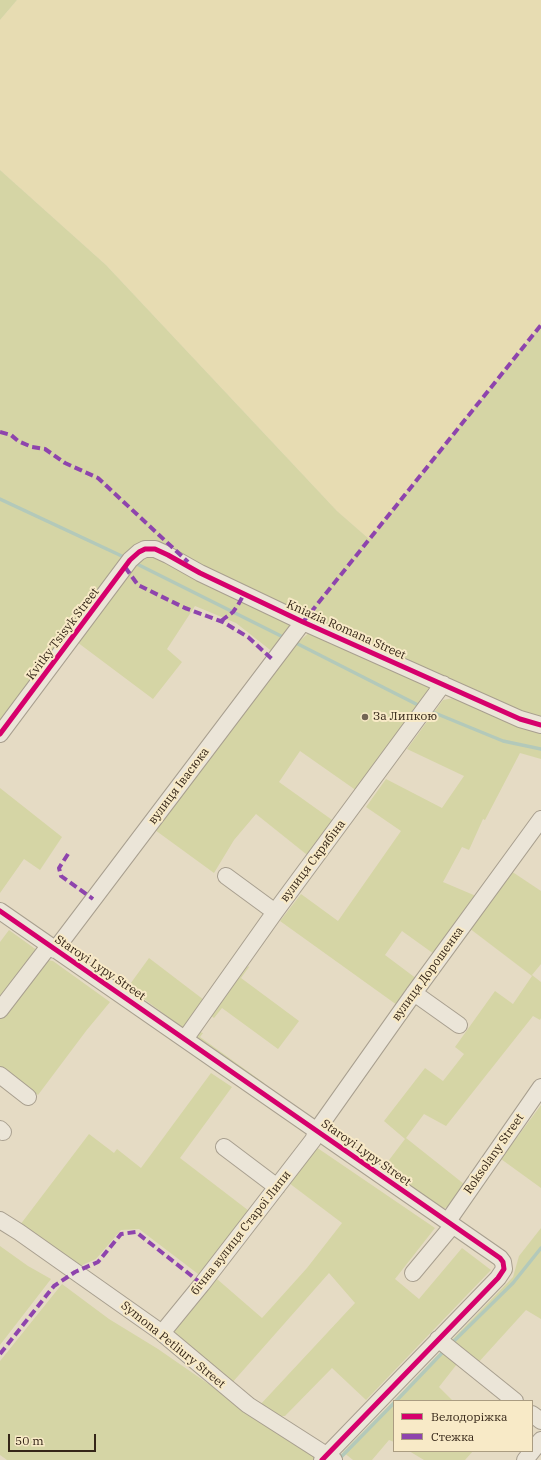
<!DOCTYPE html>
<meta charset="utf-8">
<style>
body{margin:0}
#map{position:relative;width:541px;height:1460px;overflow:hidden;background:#e5dbc4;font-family:"IBM Plex Serif",serif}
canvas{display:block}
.legend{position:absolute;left:393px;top:1400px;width:140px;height:52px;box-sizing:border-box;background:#f8eac7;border:1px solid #aa9c81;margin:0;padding:5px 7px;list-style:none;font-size:12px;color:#352618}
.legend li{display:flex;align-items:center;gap:8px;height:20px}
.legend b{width:20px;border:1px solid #aa9c81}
.scale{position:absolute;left:8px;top:1434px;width:88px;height:18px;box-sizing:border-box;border:2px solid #352618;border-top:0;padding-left:5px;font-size:12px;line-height:14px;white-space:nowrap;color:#352618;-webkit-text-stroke:3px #f8eac7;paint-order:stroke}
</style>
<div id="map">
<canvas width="541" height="1460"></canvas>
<ul class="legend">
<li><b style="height:5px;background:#d6006c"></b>Велодоріжка</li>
<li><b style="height:5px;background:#8e44ad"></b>Стежка</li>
</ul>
<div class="scale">50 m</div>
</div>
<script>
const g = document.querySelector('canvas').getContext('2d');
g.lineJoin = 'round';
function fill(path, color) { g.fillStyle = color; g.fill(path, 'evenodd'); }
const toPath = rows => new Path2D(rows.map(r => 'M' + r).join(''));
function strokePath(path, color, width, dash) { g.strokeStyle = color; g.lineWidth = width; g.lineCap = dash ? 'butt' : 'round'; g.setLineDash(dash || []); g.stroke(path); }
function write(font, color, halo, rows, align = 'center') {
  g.font = font + ' "IBM Plex Serif",serif'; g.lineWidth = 4; g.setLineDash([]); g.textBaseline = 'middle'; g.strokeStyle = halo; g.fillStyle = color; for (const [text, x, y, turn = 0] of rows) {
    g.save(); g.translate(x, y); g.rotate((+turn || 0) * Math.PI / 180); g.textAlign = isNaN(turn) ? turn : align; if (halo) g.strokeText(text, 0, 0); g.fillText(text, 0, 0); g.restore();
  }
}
const farmland = toPath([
 [17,0,541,0,541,325,369,539,337,511,106,265,0,170,0,20]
]);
const green = toPath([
 [0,0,17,0,0,20],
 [0,170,106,265,337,511,369,539,541,325,541,720,518,712,420,665,208,572,155,542,41,669,36,672,31,678,31,683,0,721],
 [154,555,295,624,274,653,236,623,195,606,167,649,182,662,153,699,77,642,140,560,143,557],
 [311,631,433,687,357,791,300,751,279,782,335,822,311,858,256,814,234,840,214,873,155,830,295,645],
 [459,697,541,731,541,759,520,753,485,820,483,819,469,850,462,847,443,882,476,896,434,954,402,931,385,955,417,979,397,1005,280,921,301,894,338,921,401,831,366,807,386,779,442,808,464,776,407,749,443,700],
 [0,788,62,837,40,870,24,859,0,893],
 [511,871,541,891,541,964,532,975,541,982,541,1018,540,1020,533,1016,446,1126,424,1114,406,1138,464,1184,448,1206,445,1208,440,1208,383,1168,405,1139,384,1121,425,1068,443,1081,464,1054,455,1047,495,991,513,1004,532,976,469,928],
 [9,930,38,951,0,1002,0,942],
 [149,958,204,1000,183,1028,128,987],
 [47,960,53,961,110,1002,86,1031,38,1095,0,1066,0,1019,43,963],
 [248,966,249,967,241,978,299,1021,278,1049,222,1008,214,1018,210,1015],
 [200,1032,203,1033,200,1037,264,1083,262,1085,197,1039,197,1034],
 [211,1073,232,1087,180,1158,253,1214,202,1277,139,1229,121,1230,96,1259,80,1266,20,1225,89,1134,114,1153,117,1149,141,1168],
 [541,1105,541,1188,501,1159],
 [316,1147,435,1228,395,1279,419,1299,462,1248,491,1270,366,1400,332,1368,285,1416,279,1416,259,1406,355,1303,329,1273,231,1384,170,1335,217,1279,262,1318,307,1268,342,1223,289,1183],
 [541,1228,541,1319,526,1310,477,1364,449,1343,513,1277,519,1256],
 [0,1246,28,1266,51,1279,0,1345],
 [62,1284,109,1319,158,1349,226,1396,324,1460,7,1460,0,1455,0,1361],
 [443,1352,457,1364,439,1387,453,1401,394,1401,394,1442,389,1440,372,1460,353,1460,343,1452],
 [409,1451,473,1451,465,1460,424,1460]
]);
const stream = toPath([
 [0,499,126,558],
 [135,563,285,638],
 [294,642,420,706],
 [430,711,503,741,541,749],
 [453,1342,513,1283,541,1248],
 [396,1401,442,1353],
 [341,1457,394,1403]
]);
const minor = toPath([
 [0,734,130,560,139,552,145,549,155,549,168,555,200,573,303,622,520,719,541,725],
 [226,876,275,912],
 [0,911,500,1258,503,1262,504,1269,498,1278,322,1460],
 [55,950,303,622],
 [414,993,459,1025],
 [0,1010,49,946],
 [185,1039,275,912,443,684],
 [0,1075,28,1097],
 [0,1129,3,1132],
 [224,1147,277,1187],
 [0,1220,19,1232,162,1333,248,1405,334,1460],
 [448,1221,541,1087],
 [413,1273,453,1225],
 [162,1333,202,1284,313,1140,317,1130,414,993,541,819],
 [438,1339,515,1401],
 [532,1414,541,1421],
 [525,1460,541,1440]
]);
const quiet = toPath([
 [0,432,11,435,18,441,32,447,45,449,65,463,98,478,188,562],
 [125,567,138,585,185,608,223,622,248,637,273,660],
 [221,621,233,612,238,605,244,594],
 [303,622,541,325],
 [68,854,59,868,61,876,93,899],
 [0,1354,54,1286,75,1272,98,1262,121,1234,136,1232,202,1284]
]);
const cycleway = toPath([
 [0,734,130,560,139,552,145,549,155,549,168,555,200,573,303,622,520,719,541,725],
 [0,911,500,1258,503,1262,504,1269,498,1278,322,1460]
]);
const markers = [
 [365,717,4,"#736554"]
];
const streetNames = [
 ["Kniazia Romana Street",346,630,24],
 ["Kvitky Tsisyk Street",63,634,-53],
 ["вулиця Івасюка",179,786,-53],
 ["вулиця Скрябіна",313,861,-53],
 ["Staroyi Lypy Street",100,968,34],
 ["вулиця Дорошенка",428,974,-54],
 ["Staroyi Lypy Street",366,1153,35],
 ["Roksolany Street",494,1154,-55],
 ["бічна вулиця Старої Липи",241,1233,-52],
 ["Symona Petliury Street",173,1345,39]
];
const poiNames = [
 ["За Липкою",373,717]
];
fill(farmland, '#e7dcb2');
fill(green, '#d5d5a5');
strokePath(stream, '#b3c9ba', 3.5);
strokePath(minor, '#a89f8f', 18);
strokePath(minor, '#ebe5d8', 16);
strokePath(quiet, '#8e44ad', 4, [8, 4]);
strokePath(cycleway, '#d6006c', 5);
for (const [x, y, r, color] of markers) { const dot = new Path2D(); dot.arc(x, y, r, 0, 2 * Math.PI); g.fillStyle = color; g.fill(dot); strokePath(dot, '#f8eac7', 1.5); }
write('12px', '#352618', '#f8eac7', streetNames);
write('12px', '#352618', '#f8eac7', poiNames, 'left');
</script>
